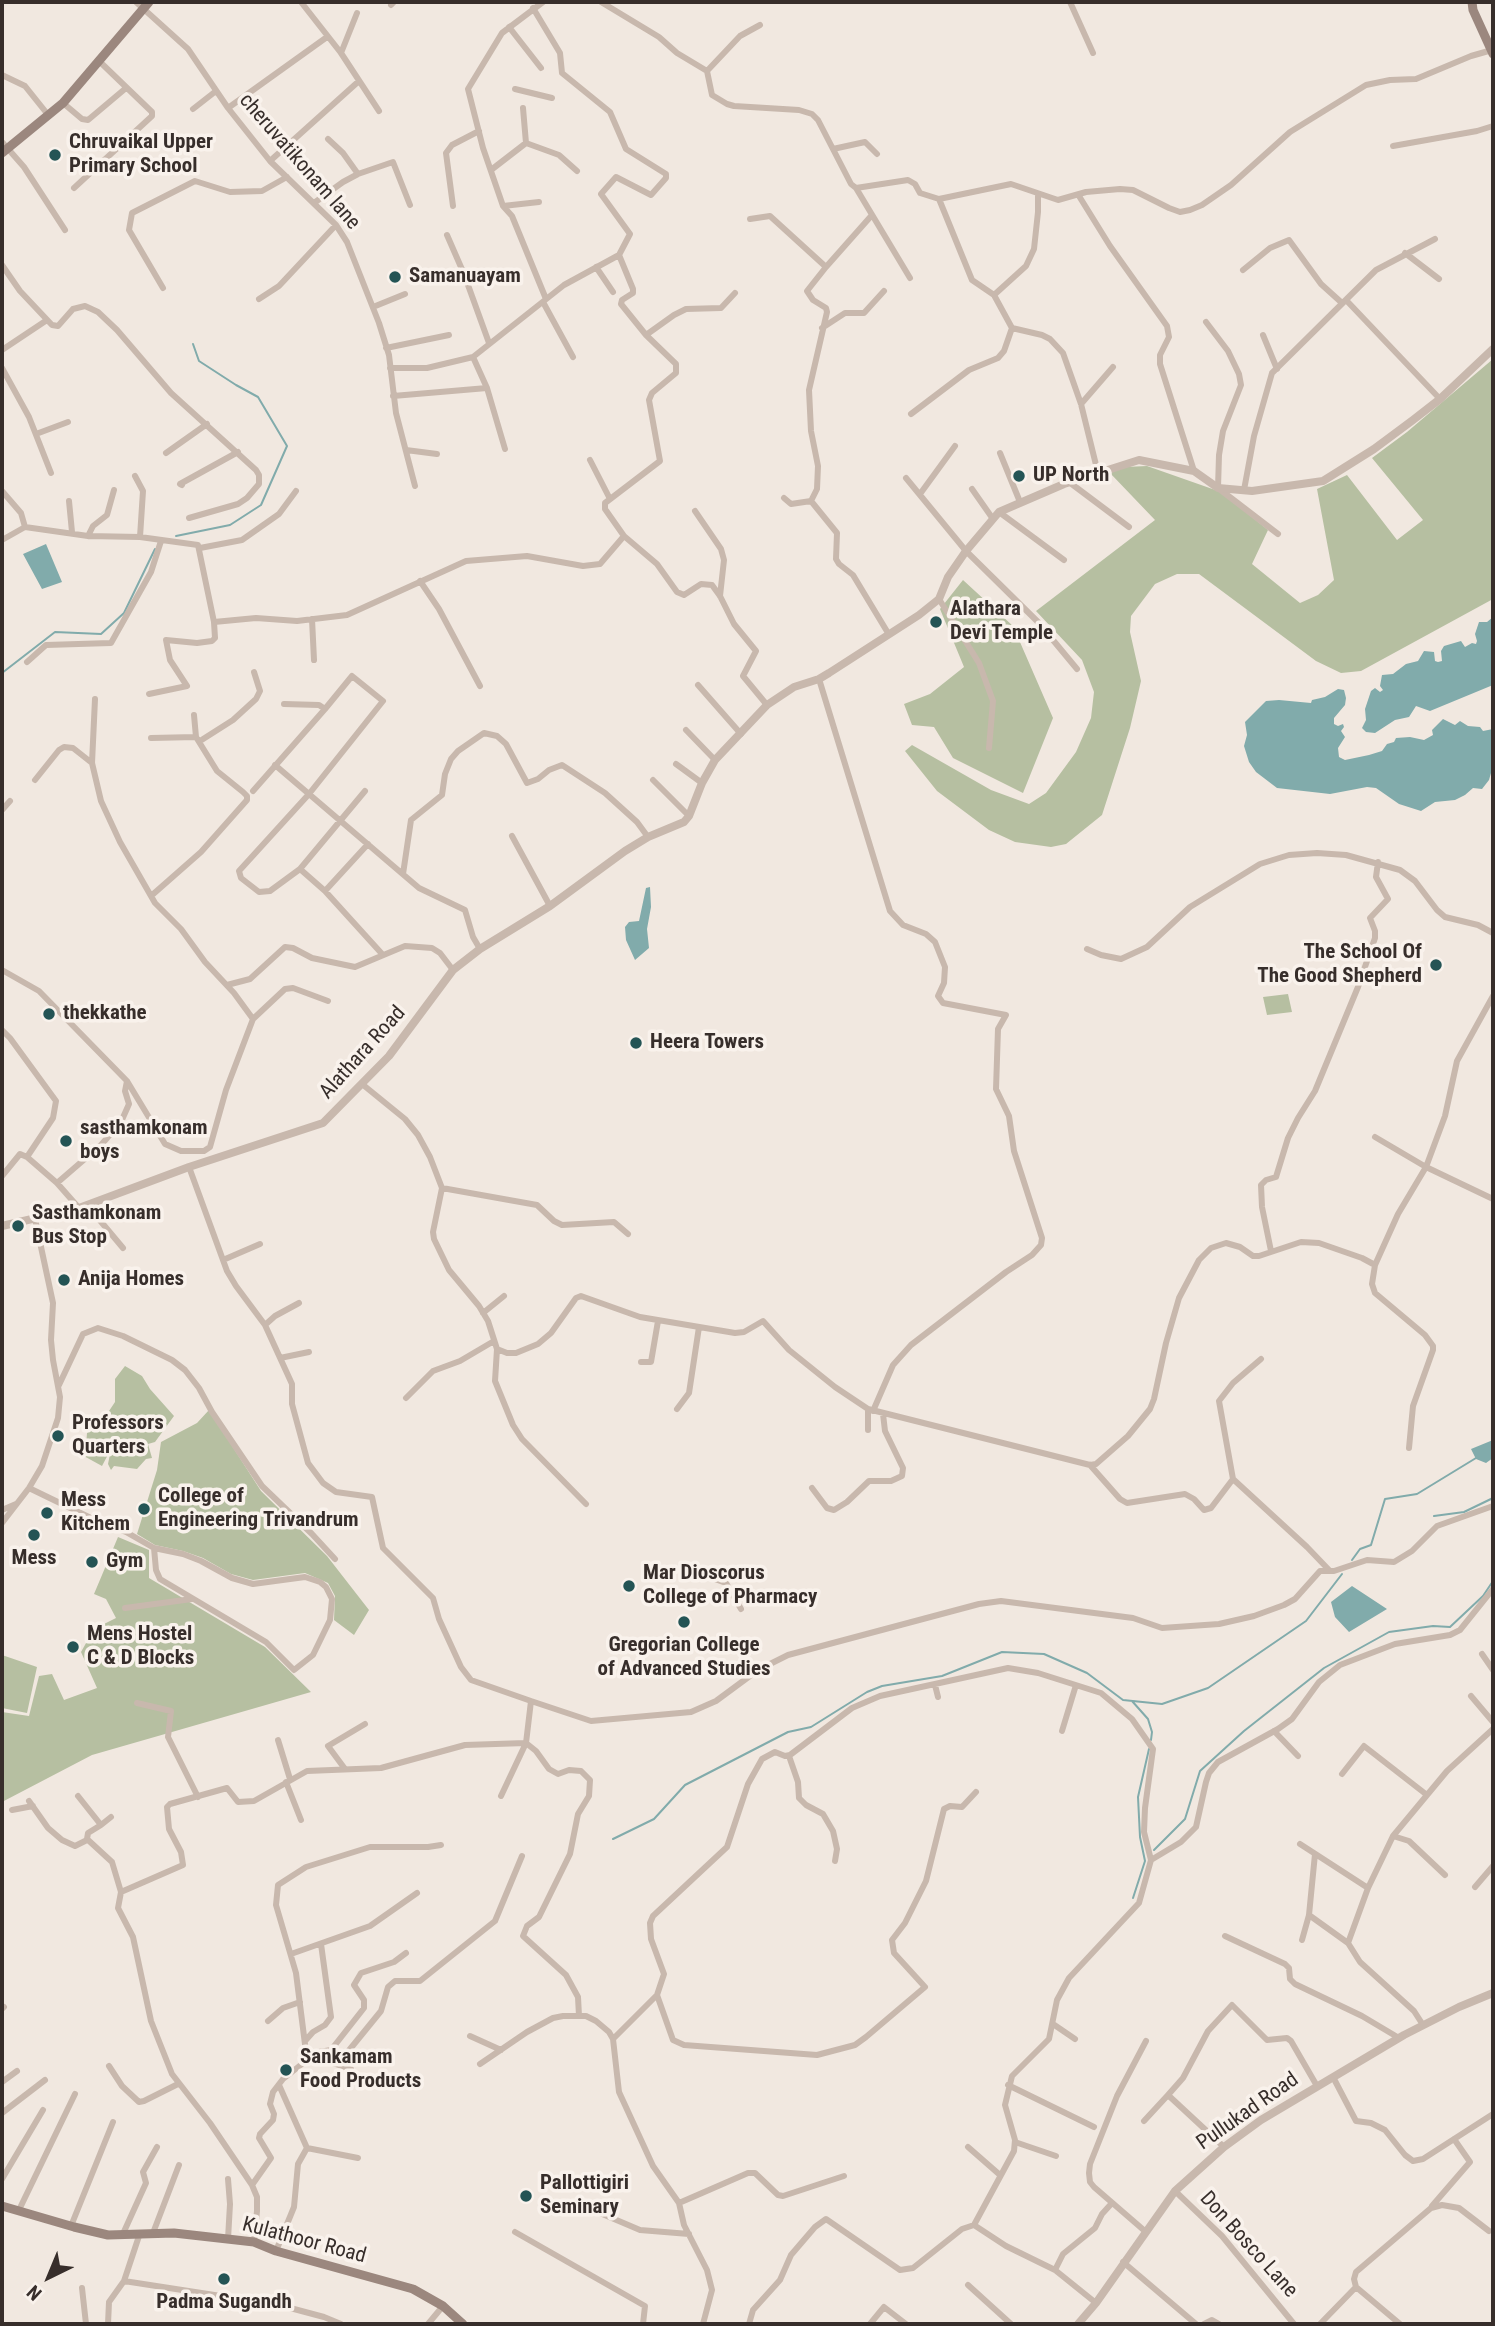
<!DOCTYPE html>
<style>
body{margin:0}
#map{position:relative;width:1495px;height:2326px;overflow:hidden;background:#f1e8e0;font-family:"Roboto Condensed",sans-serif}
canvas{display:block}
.frame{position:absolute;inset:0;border:4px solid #372e2b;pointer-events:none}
.north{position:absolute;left:14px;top:2242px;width:70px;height:70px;-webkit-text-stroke:5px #f9f2ec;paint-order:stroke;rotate:223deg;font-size:19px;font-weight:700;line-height:28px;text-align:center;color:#372e2b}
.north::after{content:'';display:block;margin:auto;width:24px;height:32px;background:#372e2b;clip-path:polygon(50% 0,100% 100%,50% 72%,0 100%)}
</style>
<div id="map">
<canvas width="1495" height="2326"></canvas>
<div class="frame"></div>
<div class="north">N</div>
</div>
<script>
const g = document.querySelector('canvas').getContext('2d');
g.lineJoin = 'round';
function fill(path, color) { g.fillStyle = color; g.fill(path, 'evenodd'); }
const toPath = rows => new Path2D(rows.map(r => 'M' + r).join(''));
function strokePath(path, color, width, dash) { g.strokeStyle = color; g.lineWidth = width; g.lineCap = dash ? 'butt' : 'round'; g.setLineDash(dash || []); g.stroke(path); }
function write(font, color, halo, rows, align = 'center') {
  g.font = font + ' "Roboto Condensed",sans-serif'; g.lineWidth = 7; g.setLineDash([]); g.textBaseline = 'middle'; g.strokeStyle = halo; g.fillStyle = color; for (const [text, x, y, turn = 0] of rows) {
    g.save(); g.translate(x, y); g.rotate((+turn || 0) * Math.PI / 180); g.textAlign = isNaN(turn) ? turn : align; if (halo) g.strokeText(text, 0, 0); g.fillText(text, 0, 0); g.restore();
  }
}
const green = toPath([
 [1493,359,1493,599,1361,671,1341,673,1316,661,1199,574,1177,574,1155,584,1131,616,1130,632,1141,681,1130,728,1102,815,1066,844,1051,847,1015,842,989,830,937,791,905,751,912,745,991,790,1029,804,1046,793,1076,752,1091,718,1094,692,1082,660,1036,611,1155,520,1110,473,1125,467,1147,466,1221,492,1268,530,1252,564,1300,603,1318,595,1334,580,1317,489,1347,475,1397,540,1423,520,1372,458,1407,432],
 [963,580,1013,626,1053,718,1023,793,953,758,934,727,912,725,904,704,930,694,964,667,940,609],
 [1288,994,1292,1012,1267,1015,1263,997],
 [125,1366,142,1376,150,1389,174,1416,155,1442,148,1444,152,1458,146,1459,137,1469,114,1466,111,1470,108,1464,111,1449,102,1466,82,1455,86,1446,87,1433,105,1417,115,1402,115,1379],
 [209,1410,261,1491,327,1556,369,1610,354,1635,334,1620,335,1596,328,1583,305,1573,253,1580,231,1574,203,1558,183,1551,155,1545,137,1534,157,1470,161,1442,197,1423],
 [118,1537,149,1550,149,1578,265,1647,311,1692,92,1755,2,1802,2,1712,29,1716,39,1676,52,1674,64,1700,97,1688,81,1652,94,1629,116,1618,106,1599,94,1594],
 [2,1655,37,1667,27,1713,2,1708]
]);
const water = toPath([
 [46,544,62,582,42,589,23,554],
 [1493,617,1493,685,1430,711,1416,706,1409,717,1395,720,1375,733,1366,732,1362,728,1366,720,1365,709,1371,691,1375,688,1380,692,1383,690,1380,686,1382,675,1393,674,1406,664,1418,661,1424,651,1434,652,1435,661,1438,662,1442,661,1441,651,1444,646,1461,641,1465,647,1472,643,1476,644,1477,641,1475,634,1479,622,1487,622],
 [1338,689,1344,690,1346,698,1345,705,1334,718,1334,724,1338,726,1343,724,1344,727,1341,731,1345,737,1338,748,1339,757,1345,760,1369,755,1382,751,1387,744,1394,742,1396,738,1410,737,1424,740,1433,735,1432,730,1443,719,1455,725,1460,721,1468,726,1480,727,1483,731,1493,729,1493,766,1489,780,1482,789,1473,788,1465,795,1455,800,1435,802,1421,811,1399,804,1376,788,1367,787,1330,794,1277,788,1256,772,1249,762,1244,746,1247,735,1245,722,1266,701,1279,700,1311,703,1312,700,1325,697],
 [650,887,651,907,647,929,649,948,635,960,626,940,625,927,629,922,639,921,646,888],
 [1493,1440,1493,1458,1486,1463,1476,1459,1471,1449],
 [1352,1586,1387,1609,1349,1632,1335,1617,1331,1602]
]);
const stream = toPath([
 [176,536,230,525,261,505,287,446,258,397,236,385,199,361,193,344],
 [2,673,55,632,101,634,124,613,155,549],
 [1434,1516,1464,1512,1493,1498],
 [1352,1560,1360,1549,1371,1545,1385,1499,1417,1494,1476,1458],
 [1132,1701,1148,1719,1152,1732,1151,1740],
 [613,1839,654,1819,685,1785,788,1732,811,1727,867,1692,882,1686,942,1676,1002,1652,1044,1654,1087,1673,1123,1700,1162,1704,1208,1688,1306,1621,1342,1574],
 [1154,1850,1185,1819,1200,1771,1244,1731,1324,1668,1389,1632,1433,1626,1450,1627,1483,1596,1493,1581],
 [1133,1898,1145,1861,1140,1837,1138,1797,1149,1749]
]);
const minor = toPath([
 [136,2,188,49,228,108,270,161,336,225,347,242,379,323,389,355,396,413,415,486],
 [301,2,341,53,379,111],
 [543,2,502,33,468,89,483,148,503,206,512,216,546,299],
 [601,2,659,37,677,53,707,71,712,95,727,104,734,106,799,110,812,114,818,120,851,184,856,188,908,180,915,184,920,193,939,199,1011,184,1058,200,1086,192,1120,189,1133,190,1169,208,1180,212,1190,210,1202,205,1231,185,1290,132,1366,85,1390,80,1416,79,1471,56,1492,50],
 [1070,2,1093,53],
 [391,5,394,2],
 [533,8,560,53,562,73,610,112,626,149,666,174,666,178,651,195,616,177,601,194,630,234,619,255],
 [509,27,541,68],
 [341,53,357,13],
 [707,71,740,36,760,25],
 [2,75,25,86,49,116],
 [515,89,552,98],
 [63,103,82,119,88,120,126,88],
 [228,108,327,37],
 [193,109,216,91],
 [2,142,24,167,65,230],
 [526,143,559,155,577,171],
 [1393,146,1477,131,1493,126],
 [833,149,865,142,877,154],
 [270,161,359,81],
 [491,170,526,143,523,108],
 [358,174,393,162,410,205],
 [74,188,152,116,152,112,98,60],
 [856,188,910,278],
 [1038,194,1038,212,1034,249,1026,266,994,295,1012,328,1042,335,1050,339,1063,353,1081,404,1098,473],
 [1079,196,1110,246,1167,326,1169,337,1160,355,1160,364,1194,471],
 [939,199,972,280,994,295],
 [314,203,343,182,358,174,343,153,328,139],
 [453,206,446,153,452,145,479,131],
 [503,206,539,202],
 [750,219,770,216,826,267,807,291,813,300,826,308,827,312,809,390,811,431,818,466,817,489,811,501,837,533,836,559,839,564,853,575,888,633],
 [447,235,464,274,489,343],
 [1405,253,1439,279],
 [2,265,20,291,52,325,58,326,73,309,85,306,98,312,117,330,171,393,256,470,259,475,259,484,247,498,238,504,189,518],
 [596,267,613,292],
 [826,267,872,215],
 [1243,270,1270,248,1289,240,1321,284,1342,303],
 [163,288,129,230,132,213,195,181,230,192,262,191,287,177],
 [259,299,279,286,336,225],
 [1346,300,1440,399],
 [543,302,573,357],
 [373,307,405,294],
 [1206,322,1228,351,1239,374,1241,385,1223,431,1219,455,1218,488,1278,534],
 [822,328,845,313,864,313,884,291],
 [646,335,674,315,686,309,721,308,735,293],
 [1263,335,1277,369],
 [386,348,449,335],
 [2,350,47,320],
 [473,357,487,388,505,449],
 [2,368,29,417,51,473],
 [390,368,427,368,473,357,564,285,619,255,633,289,633,293,622,300,621,304,646,335,676,364,676,373,652,393,649,400,660,461,605,503,605,509,624,536],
 [393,396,487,388],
 [1081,404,1113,367],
 [911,414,969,370,998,358,1004,351,1012,328],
 [36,434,68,422],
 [406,450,437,454],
 [166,453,207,424],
 [1000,453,1020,502],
 [590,460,610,499],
 [135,476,143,491,140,537],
 [906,478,966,551,1038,622,1077,669],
 [1069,482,1129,527],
 [182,485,180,484,238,452],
 [972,489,993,519],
 [1244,490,1254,436,1272,373,1376,270,1435,239],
 [2,491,21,513,25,527,88,536,140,537,198,545,214,622,215,638,212,641,197,643,166,640,170,660,187,686,149,694],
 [920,494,955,446],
 [784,498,791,504,811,501],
 [69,501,72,532],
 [695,511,721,549,724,560,720,596],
 [999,512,1064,560],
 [88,536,93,526,107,515,114,490],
 [2,540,25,527],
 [200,548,242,540,279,514,296,491],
 [420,581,439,609,480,686],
 [939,599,979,663,993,701,989,748],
 [312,619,314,660],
 [214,622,256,618,297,621,347,615,466,561,527,556,583,566,600,564,624,536,657,564,677,592,684,595,701,584,712,585,720,596,734,624,756,651,743,676,767,705],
 [27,662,46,645,111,643,151,572,161,541],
 [819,679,890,911,903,925,926,934,935,942,945,967,944,983,938,996,943,1003,1006,1015,998,1029,996,1089,1009,1116,1014,1151,1042,1238,1041,1245,1032,1255,1006,1272,911,1345,893,1365,873,1411],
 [698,685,741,734],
 [284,704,319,705,325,709,352,676,383,701,309,794,239,871,241,878,259,892,270,891,300,869,365,791],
 [686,730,715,760],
 [151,738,196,737],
 [200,741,233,720,256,699,260,691,254,672],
 [676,764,702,783],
 [275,765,419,888,465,910,473,937,480,949],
 [35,780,59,750,64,747,73,748,92,763],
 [653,780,689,816],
 [253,791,325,709],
 [2,810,10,801],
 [512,836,550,906],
 [300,869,325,891,368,844],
 [403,874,411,820,442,795,445,774,451,759,458,751,484,733,497,736,506,744,527,783,538,779,549,770,562,765,605,793,637,822,648,837],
 [325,891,383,955],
 [151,896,201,852,247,800,247,796,243,792,217,771,196,737,194,715],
 [1087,949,1101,955,1121,959,1147,947,1190,907,1260,864,1289,855,1317,853,1346,855,1400,870,1415,881,1437,910,1445,917,1478,925,1493,933],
 [2,970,39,991,127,1081,165,1144,181,1151,204,1151,210,1147,226,1090,253,1019,234,993,205,962,181,929,155,903,120,842,101,801,92,763,95,699],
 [227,985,250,979,285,947,293,948,312,958,355,967,405,946,432,948,440,953,453,970],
 [253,1019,285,989,293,988,328,1001],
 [2,1030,10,1038,56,1101,53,1118,27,1157],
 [362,1084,405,1119,418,1135,430,1157,442,1188,433,1232,434,1239,449,1270,479,1306,488,1321,497,1349,507,1353,516,1353,538,1344,551,1333,576,1298,581,1296,640,1317,735,1333,744,1332,763,1321,789,1350,835,1387,868,1409,1090,1465,1096,1464,1128,1436,1150,1409,1154,1399,1166,1343,1179,1298,1199,1260,1211,1248,1226,1243,1240,1247,1253,1256,1259,1256,1301,1242,1319,1243,1362,1258,1375,1265,1398,1214,1426,1167,1445,1116,1457,1061,1493,996],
 [1375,1137,1426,1167,1493,1199],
 [189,1167,227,1271,236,1286,265,1325,292,1384,292,1404,308,1463,323,1483,336,1492,372,1497,383,1548,433,1598,439,1619,461,1667,471,1680,531,1701,526,1743,501,1796],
 [2,1176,20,1154,27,1157,57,1183,79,1208],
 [57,1183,101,1145,121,1122,129,1104,125,1091,127,1081],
 [442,1188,537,1205,554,1221,562,1225,614,1222,628,1234],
 [87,1205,123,1248],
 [1271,1251,1262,1207,1261,1185,1266,1180,1276,1177,1288,1138,1298,1118,1315,1091,1358,987,1375,938,1375,931,1370,918,1388,899,1376,877,1378,862],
 [223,1260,260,1244],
 [1375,1265,1372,1284,1375,1293,1425,1335,1433,1346,1433,1350,1413,1406,1409,1448],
 [483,1313,504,1296],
 [265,1325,275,1316,299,1303],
 [497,1349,495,1381,513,1425,522,1439,586,1504],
 [280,1358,309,1352],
 [641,1362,651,1362,658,1321],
 [59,1385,83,1334,98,1328,123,1336,172,1360,185,1370,199,1388,212,1412,262,1486,312,1534,335,1559],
 [406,1398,433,1371,460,1361,494,1341],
 [677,1409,689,1393,699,1327],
 [868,1409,868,1430],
 [1090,1465,1120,1499,1127,1503,1185,1494,1194,1499,1204,1510,1211,1508,1233,1479,1219,1401,1233,1383,1261,1359],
 [1233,1479,1307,1547,1329,1570],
 [29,1488,95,1520,126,1532,154,1548,183,1554,201,1561,232,1578,253,1584,305,1577,320,1582,326,1587,332,1599,330,1620,313,1655,294,1670,266,1642,160,1579,156,1570,154,1548],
 [812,1488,827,1508,834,1510,847,1502,869,1481,891,1481,902,1476,903,1468,885,1431,883,1414],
 [2,1510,16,1504],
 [2,1523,29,1488,42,1466,58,1418,60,1397,53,1360,51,1340,53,1303,35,1219],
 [709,1577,726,1583,741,1609],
 [125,1608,192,1599],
 [1482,1654,1493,1670],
 [935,1685,938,1697],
 [1471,1696,1493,1722],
 [531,1701,591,1721,691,1712,716,1701,758,1670,788,1655,979,1604,1001,1601,1133,1618,1162,1628,1219,1624,1254,1616,1284,1605,1295,1599,1320,1571,1334,1571,1367,1560,1394,1562,1412,1551,1437,1526,1493,1506],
 [137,1703,171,1711,168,1737,198,1797],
 [1062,1731,1076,1685],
 [1274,1731,1298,1756],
 [278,1740,290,1779],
 [789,1756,798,1782,799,1798,806,1805,823,1814,833,1831,837,1849,835,1861],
 [345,1769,328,1746,365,1724],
 [1342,1774,1364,1746,1427,1795],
 [286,1782,301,1820],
 [78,1796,101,1825,88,1833,87,1839,112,1862,121,1892],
 [29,1801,48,1828,62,1840,75,1846,87,1840],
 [12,1810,33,1806],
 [101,1825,111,1817],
 [1393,1836,1409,1841,1445,1875],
 [1300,1844,1368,1888],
 [1151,1860,1181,1842,1196,1827,1206,1782,1209,1773,1218,1762,1278,1729,1292,1719,1319,1682,1340,1665,1395,1644,1450,1635,1460,1630,1493,1589],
 [1475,1887,1493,1866],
 [1309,1915,1348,1943],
 [1225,1936,1285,1964,1289,1968,1290,1979,1295,1984,1362,2016,1399,2038],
 [1302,1940,1309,1915,1315,1854],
 [291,1954,370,1926,417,1893],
 [657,1995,673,2040,684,2045,817,2055,855,2045,866,2037,925,1987,894,1953,892,1940,905,1923,926,1881,944,1809,950,1806,962,1807,976,1792],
 [2,2009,4,2007],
 [268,2021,283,2008,300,2002],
 [1053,2024,1075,2039],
 [1423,2025,1414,2011,1360,1962,1348,1943,1368,1888,1393,1836,1447,1771,1493,1729],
 [470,2036,501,2050],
 [613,2039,657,1995,664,1974,651,1939,650,1923,653,1916,727,1847,748,1784,762,1759,775,1752,785,1756,790,1755,852,1708,880,1696,1008,1668,1038,1673,1101,1693,1132,1719,1153,1749,1145,1808,1144,1832,1151,1860,1139,1903,1069,1978,1057,2000,1049,2039,1012,2076,1005,2105,1015,2140,1014,2151,974,2225],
 [305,2041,313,2032,325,2025,331,2017,321,1944],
 [331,2050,346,2054,381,2011,388,1987,395,1981,420,1981,495,1921,522,1856],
 [307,2060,313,2053,331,2050,364,2008,364,2000,354,1985,361,1973,394,1962,406,1953],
 [307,2060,326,2061,351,2069],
 [480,2064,527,2032,553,2018,563,2016,586,2016,596,2021,609,2032,613,2039,619,2092,653,2166,679,2203,684,2225,707,2270,712,2290,703,2324],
 [109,2066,122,2086,139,2102,144,2101,178,2084],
 [1333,2077,1356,2121,1371,2123,1385,2130,1405,2155,1413,2161,1423,2159,1493,2114],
 [2,2082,17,2071],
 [279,2085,307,2148],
 [1008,2085,1094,2127],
 [2,2113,45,2080],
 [1144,2121,1168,2095],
 [1015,2142,1056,2156],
 [968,2147,1000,2175],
 [1224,2147,1168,2095,1183,2078,1208,2031,1232,2005,1267,2040,1287,2038,1291,2041,1317,2086],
 [2,2179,43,2110],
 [228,2179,230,2204,228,2239],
 [252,2185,210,2123,172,2074,151,2021,133,1937,118,1908,121,1892,183,1865,181,1852,169,1829,167,1807,170,1804,227,1788,238,1802,254,1801,307,1771,381,1768,465,1745,526,1743,536,1751,549,1769,558,1774,569,1770,581,1771,590,1780,589,1796,578,1814,570,1854,539,1917,527,1926,523,1936,566,1975,578,1997,579,2016],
 [1175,2191,1222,2236,1294,2324],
 [679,2203,748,2173,755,2173,778,2195,783,2196,844,2176],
 [1432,2206,1470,2162,1454,2139],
 [19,2210,75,2094],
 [600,2213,640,2230,689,2234],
 [71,2226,113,2122],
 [515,2232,645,2306,643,2324],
 [1146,2232,1094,2187,1090,2182,1089,2173,1090,2164,1117,2096,1146,2041],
 [153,2233,179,2165],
 [122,2236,146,2183,143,2172,157,2147],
 [254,2242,257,2211,257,2197,252,2185,271,2158,259,2138,260,2134,273,2120,274,2114,270,2104,273,2092,283,2079,307,2060,296,1973,276,1905,278,1885,306,1867,370,1847,428,1847,441,1845],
 [276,2251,294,2207,298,2164,307,2148,358,2158],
 [1123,2262,1196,2324],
 [1055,2270,1063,2254,1095,2228,1102,2214,1112,2203],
 [124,2281,279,2305,324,2317,341,2324],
 [968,2285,1011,2324],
 [1356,2287,1354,2279,1356,2272,1431,2208,1442,2205,1459,2208,1489,2231],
 [82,2288,86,2324],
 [108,2324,109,2302,124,2281,140,2233],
 [428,2324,443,2306],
 [749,2324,753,2310,780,2280,791,2255,815,2227,826,2219,900,2270,913,2268,962,2229,974,2225,1006,2246,1055,2270,1096,2303],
 [870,2324,884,2307,906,2324],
 [1204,2324,1212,2320,1219,2324],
 [1320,2324,1356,2287,1400,2324]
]);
const tertiary = toPath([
 [2,1226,79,1208,189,1167,323,1123,389,1056,453,970,480,949,550,906,625,851,648,837,684,822,689,816,702,783,715,760,767,705,794,687,819,679,829,673,919,615,939,599,948,577,966,551,999,512,1064,484,1139,460,1194,471,1218,488,1252,491,1323,481,1374,449,1413,420,1440,399,1493,349],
 [1078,2324,1096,2303,1175,2191,1224,2147,1261,2120,1404,2035,1459,2007,1493,1993]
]);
const secondary = toPath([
 [1472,2,1473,10,1493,54],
 [2,153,63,103,149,2],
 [2,2206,74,2227,108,2235,174,2233,254,2242,276,2251,413,2289,443,2306,463,2324]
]);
const markers = [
 [55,155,7,"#245455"],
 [395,277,7,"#245455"],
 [1019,476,7,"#245455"],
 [936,622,7,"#245455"],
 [1436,965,7,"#245455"],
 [49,1014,7,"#245455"],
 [636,1043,7,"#245455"],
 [66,1141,7,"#245455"],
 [18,1226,7,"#245455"],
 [64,1280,7,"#245455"],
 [58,1436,7,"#245455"],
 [144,1509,7,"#245455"],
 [47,1513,7,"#245455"],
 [34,1535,7,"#245455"],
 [92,1562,7,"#245455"],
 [629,1586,7,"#245455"],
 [684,1622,7,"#245455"],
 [73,1647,7,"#245455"],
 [286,2070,7,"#245455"],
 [526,2196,7,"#245455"],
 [224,2279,7,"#245455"]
];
const poiNames = [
 ["Chruvaikal Upper",69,143],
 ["Primary School",69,167],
 ["Samanuayam",409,277],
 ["UP North",1033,476],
 ["Alathara",950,610],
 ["Devi Temple",950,634],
 ["The School Of",1422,953,"right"],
 ["The Good Shepherd",1422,977,"right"],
 ["thekkathe",63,1014],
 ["Heera Towers",650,1043],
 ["sasthamkonam",80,1129],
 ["boys",80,1153],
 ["Sasthamkonam",32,1214],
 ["Bus Stop",32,1238],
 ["Anija Homes",78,1280],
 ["Professors",72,1424],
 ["Quarters",72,1448],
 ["College of",158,1497],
 ["Engineering Trivandrum",158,1521],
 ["Mess",61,1501],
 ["Kitchem",61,1525],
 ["Mess",34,1559,"center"],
 ["Gym",106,1562],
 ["Mar Dioscorus",643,1574],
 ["College of Pharmacy",643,1598],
 ["Mens Hostel",87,1635],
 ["C & D Blocks",87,1659],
 ["Gregorian College",684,1646,"center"],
 ["of Advanced Studies",684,1670,"center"],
 ["Sankamam",300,2058],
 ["Food Products",300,2082],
 ["Pallottigiri",540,2184],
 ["Seminary",540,2208],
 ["Padma Sugandh",224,2303,"center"]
];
const streetNames = [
 ["cheruvatikonam lane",299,162,49],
 ["Alathara Road",363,1053,-48],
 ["Pullukad Road",1248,2112,-35],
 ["Kulathoor Road",304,2241,15],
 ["Don Bosco Lane",1248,2245,48]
];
fill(green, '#b6bfa1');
fill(water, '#81abab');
strokePath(stream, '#81abab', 2);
strokePath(minor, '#c8b8ad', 6);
strokePath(tertiary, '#c8b8ad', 8);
strokePath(secondary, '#9b877e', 9);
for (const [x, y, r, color] of markers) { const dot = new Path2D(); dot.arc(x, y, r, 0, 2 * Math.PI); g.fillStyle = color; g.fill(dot); strokePath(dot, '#f9f2ec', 2.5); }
write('bold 21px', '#372e2b', '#f9f2ec', poiNames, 'left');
write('21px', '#372e2b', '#f9f2ec', streetNames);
</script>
